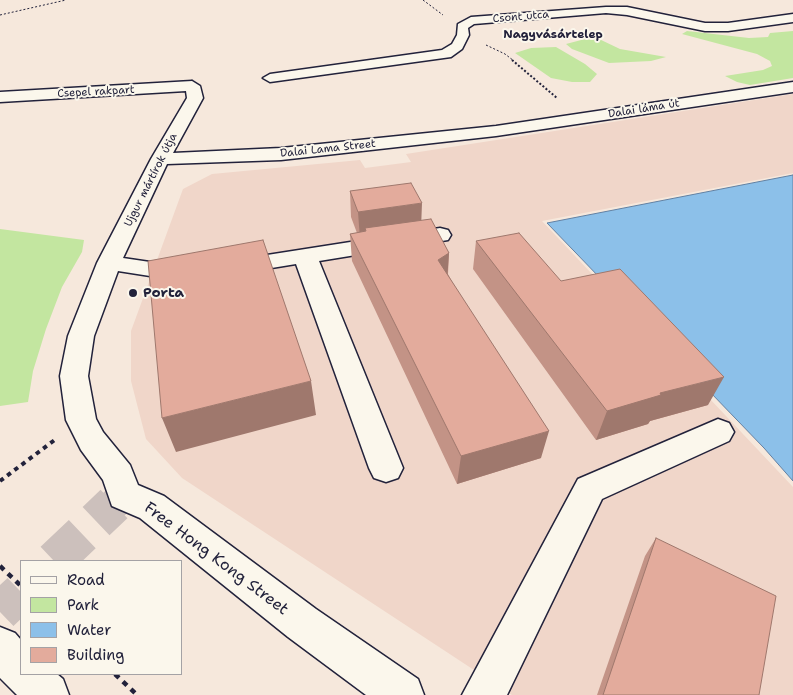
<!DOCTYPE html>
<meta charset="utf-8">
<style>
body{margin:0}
#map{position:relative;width:793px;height:695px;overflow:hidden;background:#f6e8dc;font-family:"Shantell Sans",sans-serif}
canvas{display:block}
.legend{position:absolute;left:20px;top:560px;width:162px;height:115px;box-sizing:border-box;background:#fbf7ec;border:1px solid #a4a2a5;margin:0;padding:6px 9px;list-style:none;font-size:15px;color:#22223b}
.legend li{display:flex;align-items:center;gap:10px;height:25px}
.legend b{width:25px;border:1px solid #a4a2a5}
</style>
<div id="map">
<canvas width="793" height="695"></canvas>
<ul class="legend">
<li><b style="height:6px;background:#fbf7ec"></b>Road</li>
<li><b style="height:14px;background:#c3e6a0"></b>Park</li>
<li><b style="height:14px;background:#8cc0e9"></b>Water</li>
<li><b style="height:14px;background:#e3ab9c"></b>Building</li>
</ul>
</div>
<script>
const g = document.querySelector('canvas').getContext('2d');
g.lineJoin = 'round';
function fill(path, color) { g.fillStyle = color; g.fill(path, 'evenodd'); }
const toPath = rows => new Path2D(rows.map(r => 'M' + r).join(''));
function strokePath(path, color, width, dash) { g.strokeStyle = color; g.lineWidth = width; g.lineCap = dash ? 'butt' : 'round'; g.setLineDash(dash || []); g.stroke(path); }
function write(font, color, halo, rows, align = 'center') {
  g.font = font + ' "Shantell Sans",sans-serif'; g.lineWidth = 4; g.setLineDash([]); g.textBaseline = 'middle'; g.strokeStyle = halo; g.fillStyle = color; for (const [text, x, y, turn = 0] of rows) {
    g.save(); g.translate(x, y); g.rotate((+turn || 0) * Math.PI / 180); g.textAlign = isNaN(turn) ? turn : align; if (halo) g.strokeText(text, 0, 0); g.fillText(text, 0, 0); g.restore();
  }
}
const built = toPath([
 [793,94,793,173,542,221,793,487,793,695,512,695,182,478,146,439,131,381,131,331,183,189,212,174,360,160,365,168,411,162,406,154]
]);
const green = toPath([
 [687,31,749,38,768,37,770,33,793,31,793,78,750,85,737,82,725,76,763,70,772,66,770,61,757,54,682,34],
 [585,39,599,39,620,49,666,57,651,61,609,63,572,49,566,44],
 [556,47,585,64,597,74,590,82,572,82,551,78,515,53,531,48],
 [0,229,84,240,82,252,62,287,46,329,33,371,28,402,0,406]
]);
const water = toPath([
 [793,175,793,481,764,448,547,223,793,175]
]);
const minorTunnelFar1 = toPath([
 [113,505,124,495]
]);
const minorTunnel = toPath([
 [54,561,114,504],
 [0,612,21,592]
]);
const pathFar3 = toPath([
 [423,0,443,15],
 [0,15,66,0],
 [486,45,505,54,514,61]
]);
const pathFar2 = toPath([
 [512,60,557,98]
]);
const pathFar1 = toPath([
 [0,481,56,439]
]);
const path = toPath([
 [0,566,21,586],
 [115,674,137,695]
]);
const minor = toPath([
 [606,7,627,7,705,23,728,23,793,14,793,22,728,31,705,31,627,15,606,13,474,24,468,28,469,35,462,49,451,57,270,82,263,78,270,74,442,50,452,44,457,35,458,24,471,17,606,7],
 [192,81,200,86,203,98,173,153,281,148,496,126,793,82,793,92,496,136,281,160,167,164,123,258,150,262,185,262,193,264,197,269,193,274,185,276,150,276,118,271,94,336,88,376,96,419,103,432,130,465,138,485,164,496,316,609,418,679,424,695,366,695,288,637,140,518,112,506,103,480,81,450,66,420,60,376,68,336,97,263,151,159,187,98,186,91,0,102,0,92,192,81],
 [440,228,448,230,451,235,448,240,319,261,403,468,398,478,386,482,374,478,369,468,296,264,235,274,227,272,223,267,227,262,235,260,440,228],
 [718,419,729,423,734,432,729,441,602,499,507,695,462,695,578,479,718,419]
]);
const major = toPath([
 [0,627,15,633,21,640,21,674,57,674,63,679,69,695,17,695,0,678,0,627]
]);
const wall = toPath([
 [350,191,421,220,449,253,448,274,541,458,457,484,352,261,350,234,357,233,351,217],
 [476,241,561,281,708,405,650,421,648,424,596,440,473,269],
 [656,538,759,695,597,695,645,556]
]);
const shadedWall = toPath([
 [422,203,421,229,366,231,365,228,365,238,360,239,358,212],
 [449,253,447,281,438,260],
 [724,377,708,405,650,421,648,424,596,440,607,411,660,393],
 [311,381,316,415,176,452,162,418],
 [549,431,541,458,457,484,461,456]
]);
const building = toPath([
 [411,183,422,203,358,212,350,191,411,183],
 [431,219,449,253,438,260,549,431,461,456,350,234,366,231,365,228,431,219],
 [519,233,561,281,620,269,724,377,660,393,661,395,607,411,476,241,519,233],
 [263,240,311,381,162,418,148,261,263,240],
 [656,538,776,596,759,695,603,695,656,538]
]);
const markers = [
 [133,293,5,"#22223b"]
];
const farStreetnames = [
 ["Csont utca",521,17,-5],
 ["Csepel rakpart",96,92,-3],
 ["Dalai láma út",644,109,-9],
 ["Dalai Lama Street",328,149,-6],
 ["Ujgur mártírok útja",151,180,-63]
];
const farNeighbourhoodnames = [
 ["Nagyvásártelep",553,35]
];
const poiNames = [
 ["Porta",143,293]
];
const nearStreetnames = [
 ["Free Hong Kong Street",216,559,37]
];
fill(built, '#f0d6c9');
fill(green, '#c3e6a0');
fill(water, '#8cc0e9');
strokePath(water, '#6281a3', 1);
strokePath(minorTunnelFar1, '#ccc0bc', 31, [31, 16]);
strokePath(minorTunnel, '#ccc0bc', 39, [39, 19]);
strokePath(minor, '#22223b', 3);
strokePath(major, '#22223b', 3);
strokePath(pathFar3, '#22223b', 1, [2, 2]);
strokePath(pathFar2, '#22223b', 2, [2, 2]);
strokePath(pathFar1, '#22223b', 4, [4.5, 4.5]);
strokePath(path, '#22223b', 4.5, [5.5, 5.5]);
fill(minor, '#fbf7ec');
fill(major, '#fbf7ec');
fill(wall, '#c39386');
fill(shadedWall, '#9f786d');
fill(building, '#e3ab9c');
strokePath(building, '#9f786d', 1);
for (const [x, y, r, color] of markers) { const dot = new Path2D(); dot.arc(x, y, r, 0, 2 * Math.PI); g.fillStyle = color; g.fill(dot); strokePath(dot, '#fbf7ec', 2); }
write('11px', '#22223b', '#fbf7ec', farStreetnames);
write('bold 12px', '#22223b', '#fbf7ec', farNeighbourhoodnames);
write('bold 14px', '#22223b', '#fbf7ec', poiNames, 'left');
write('16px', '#22223b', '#fbf7ec', nearStreetnames);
</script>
